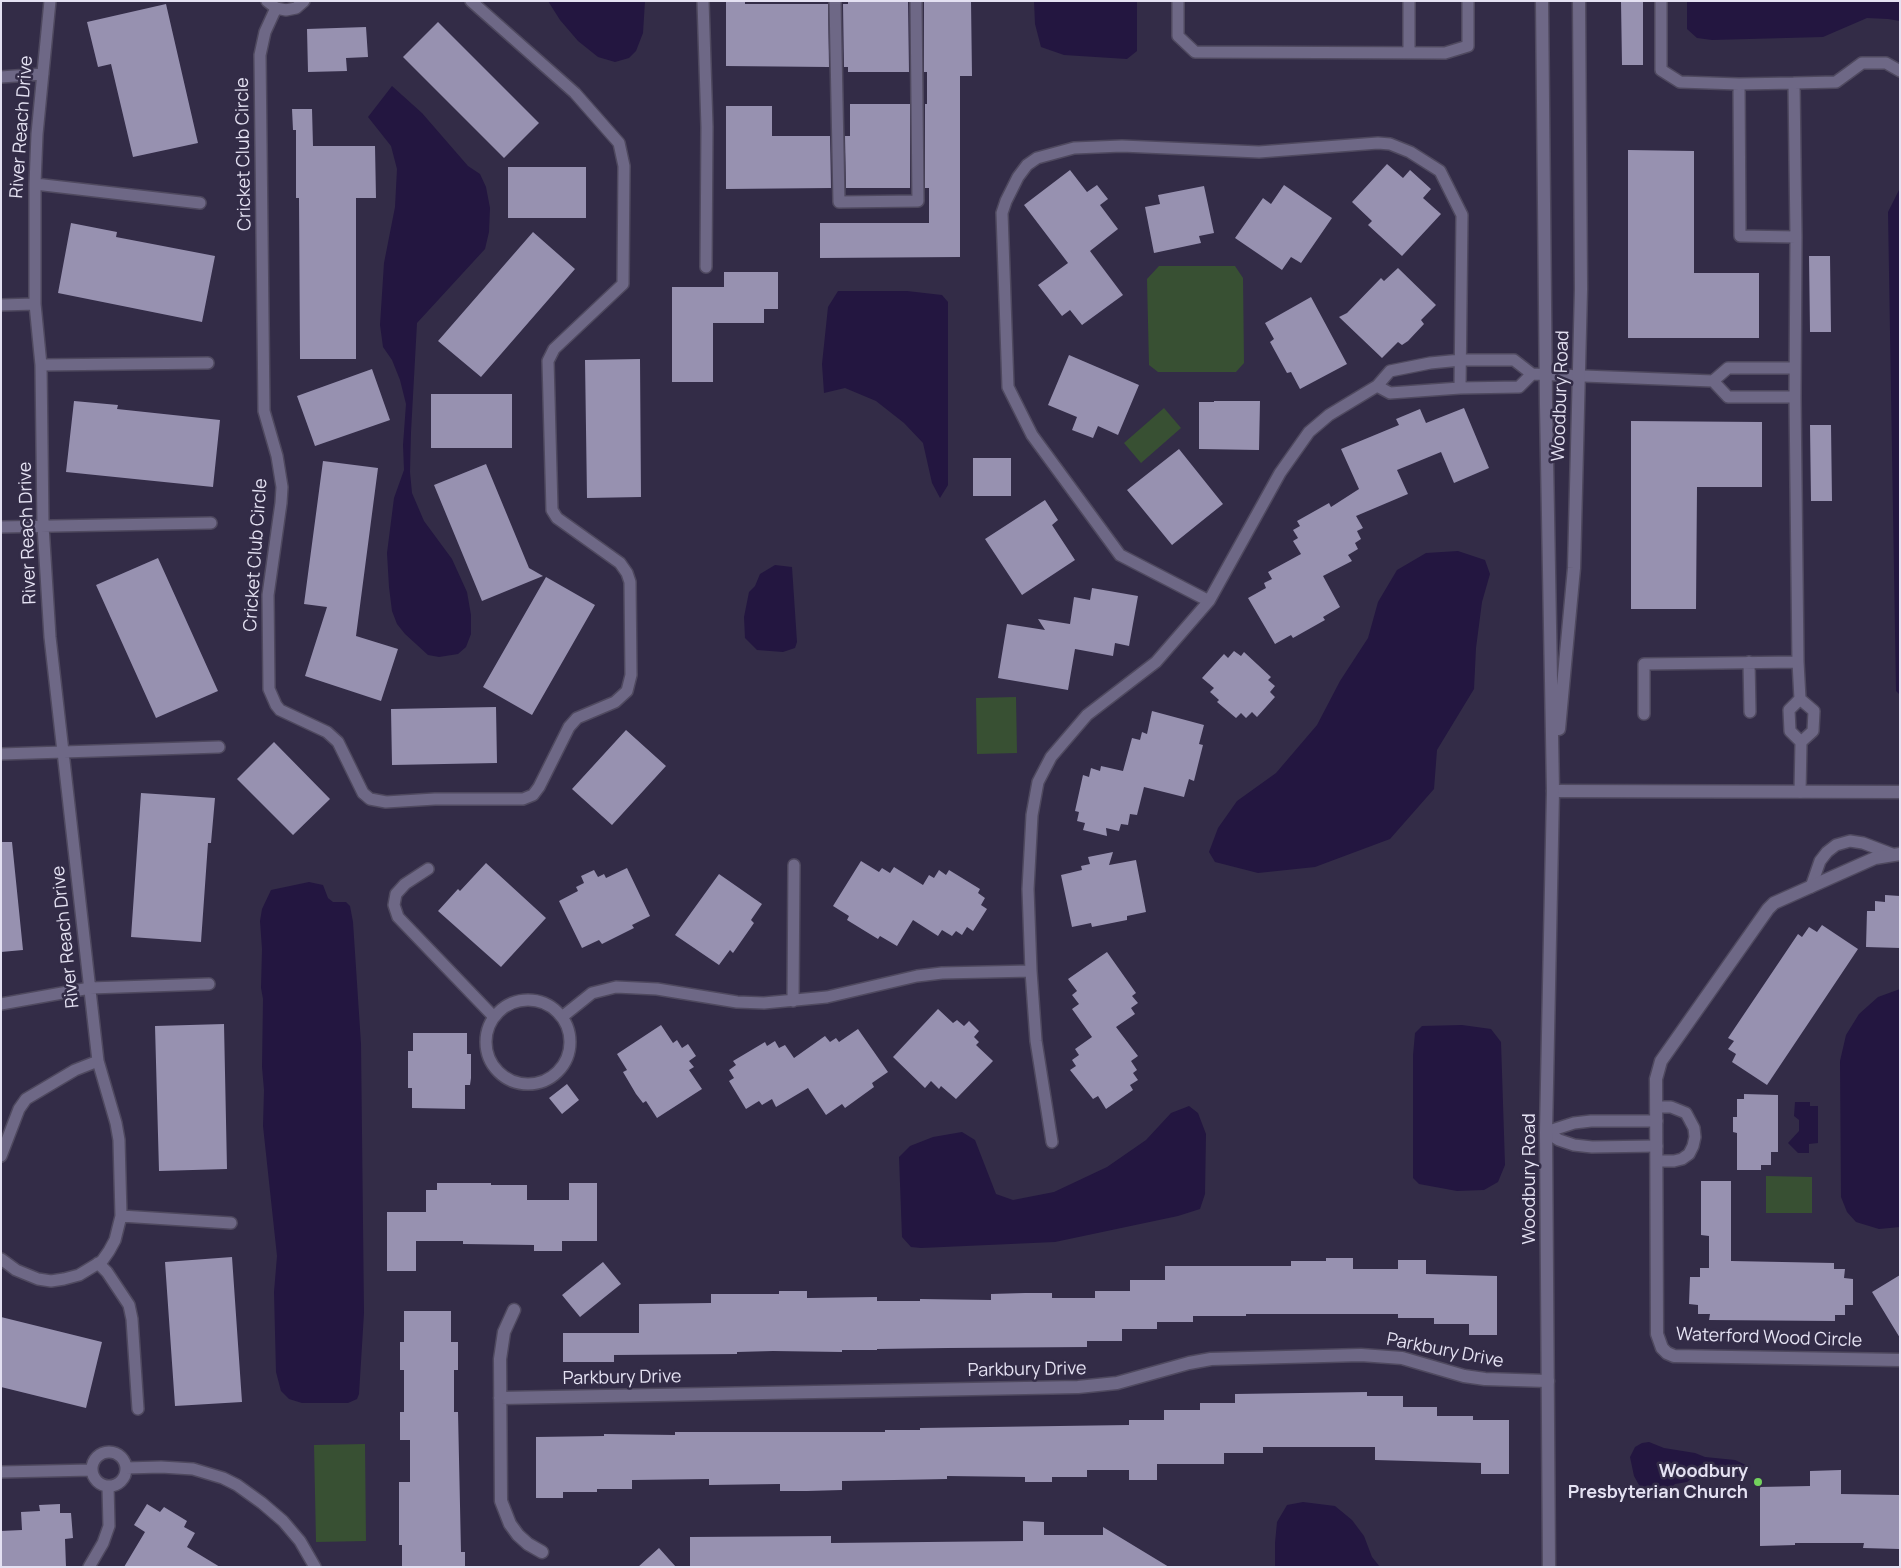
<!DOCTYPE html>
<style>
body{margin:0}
#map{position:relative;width:1901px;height:1568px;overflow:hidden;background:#332c47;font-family:Manrope,sans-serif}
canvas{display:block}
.frame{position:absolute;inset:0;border:2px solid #e4e1f2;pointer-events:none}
</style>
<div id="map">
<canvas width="1901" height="1568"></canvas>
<div class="frame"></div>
</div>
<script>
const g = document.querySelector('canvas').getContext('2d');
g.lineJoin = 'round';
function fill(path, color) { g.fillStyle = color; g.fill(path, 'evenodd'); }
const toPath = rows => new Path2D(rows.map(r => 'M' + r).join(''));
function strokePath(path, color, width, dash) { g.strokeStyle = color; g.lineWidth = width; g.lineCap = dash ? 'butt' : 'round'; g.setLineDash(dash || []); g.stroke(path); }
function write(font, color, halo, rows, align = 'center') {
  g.font = font + ' Manrope,sans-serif'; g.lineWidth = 5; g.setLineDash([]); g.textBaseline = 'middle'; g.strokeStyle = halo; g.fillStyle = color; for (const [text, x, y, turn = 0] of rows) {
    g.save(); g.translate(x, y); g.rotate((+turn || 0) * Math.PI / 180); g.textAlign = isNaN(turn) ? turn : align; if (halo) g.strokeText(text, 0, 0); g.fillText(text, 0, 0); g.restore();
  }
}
const green = toPath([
 [1159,266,1235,266,1243,278,1244,363,1236,372,1158,372,1149,365,1147,279],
 [1164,408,1181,428,1141,463,1124,443],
 [1016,697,1017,753,977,754,976,698],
 [1766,1176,1812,1177,1812,1213,1766,1213],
 [365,1444,366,1541,316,1542,314,1445]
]);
const water = toPath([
 [548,1,645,1,643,33,636,51,629,58,615,62,598,57,578,41,560,20],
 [1034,1,1137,1,1137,51,1127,59,1064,55,1041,47,1035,24],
 [1900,1,1900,21,1888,19,1867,18,1823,37,1712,40,1697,38,1687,29,1687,1],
 [392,86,422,113,468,166,480,174,486,187,490,208,489,232,485,249,417,323,411,432,410,472,412,493,424,521,452,559,467,592,471,615,471,634,466,647,458,654,439,657,428,655,405,634,397,624,392,611,389,587,387,553,394,498,404,470,403,445,406,404,400,380,392,360,383,347,380,325,384,263,395,207,397,169,391,146,368,117],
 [1900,188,1900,695,1896,691,1888,212],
 [838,291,907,291,942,295,948,302,948,485,940,498,932,483,923,443,904,423,876,401,845,388,824,393,822,364,828,307],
 [1458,551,1485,560,1490,574,1482,602,1476,648,1474,689,1437,750,1434,789,1390,839,1315,867,1258,873,1215,862,1209,852,1218,828,1237,801,1276,773,1317,725,1340,681,1368,638,1378,602,1397,570,1426,553],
 [775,565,792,567,797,642,795,648,783,652,757,650,745,638,744,617,749,592,755,586,760,574],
 [309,882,323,885,328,898,333,902,346,902,350,906,353,922,361,1044,364,1313,359,1394,357,1399,348,1403,302,1403,289,1399,281,1391,276,1372,274,1292,277,1256,263,1126,264,1090,262,1067,263,999,261,988,262,949,260,921,262,909,271,890],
 [1900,989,1900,1227,1879,1229,1856,1222,1847,1212,1841,1197,1840,1061,1846,1035,1859,1014,1878,997],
 [1462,1025,1491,1029,1501,1042,1505,1165,1498,1182,1484,1190,1457,1191,1419,1184,1413,1178,1413,1055,1415,1033,1422,1026],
 [1795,1102,1810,1102,1810,1106,1818,1106,1818,1143,1809,1144,1809,1153,1798,1153,1788,1143,1799,1131,1799,1120,1794,1116],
 [1189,1106,1198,1113,1206,1134,1205,1194,1200,1209,1178,1216,1055,1242,921,1248,911,1247,902,1237,899,1157,910,1146,933,1137,962,1132,975,1140,996,1194,1013,1200,1054,1192,1107,1167,1146,1140,1171,1113],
 [1649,1442,1664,1448,1695,1453,1705,1457,1735,1460,1748,1466,1746,1472,1742,1476,1691,1479,1687,1482,1675,1484,1664,1495,1656,1496,1647,1493,1639,1485,1634,1476,1630,1457,1635,1447,1642,1443],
 [1303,1502,1335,1506,1352,1520,1364,1536,1372,1557,1380,1567,1275,1567,1275,1543,1277,1522,1287,1505]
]);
const building = toPath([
 [726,1,745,1,745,4,828,4,829,67,726,66],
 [848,1,908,1,909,72,848,72,848,67,844,67,843,4,848,4],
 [924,1,971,1,972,76,960,76,960,257,820,258,820,223,929,223,929,188,925,188,925,104,927,104,927,72,924,72],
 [1621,1,1643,1,1643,65,1622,65],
 [166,4,198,143,133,157,111,64,98,67,87,22],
 [438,22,539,123,504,158,403,57],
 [366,27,368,57,346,58,347,71,308,72,307,29],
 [850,104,910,104,910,188,846,188,845,136,850,136],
 [726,106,772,106,772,136,830,136,831,188,726,189],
 [292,109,312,109,313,146,375,146,376,198,356,198,356,359,300,359,299,198,296,198,296,130,293,130],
 [1628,150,1694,151,1694,273,1759,273,1759,338,1628,338],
 [1387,164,1403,178,1410,170,1431,189,1423,198,1441,214,1402,256,1368,225,1372,221,1352,202],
 [508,167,586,167,586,218,508,218],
 [1070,170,1087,192,1097,185,1108,199,1100,205,1118,229,1090,251,1123,295,1082,325,1070,310,1062,316,1038,285,1068,263,1024,205],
 [1284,185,1332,218,1301,263,1291,257,1282,270,1235,238,1263,198,1271,204],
 [1204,186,1214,233,1199,236,1201,243,1154,253,1145,207,1160,204,1158,195],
 [71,223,117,232,116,237,215,256,202,322,58,293],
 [533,232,575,269,481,377,438,341],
 [1809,256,1830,256,1831,332,1810,332],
 [1398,268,1436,305,1421,320,1424,324,1408,341,1402,345,1398,342,1382,358,1339,317,1347,313,1381,278,1384,281],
 [724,272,778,272,778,309,764,309,764,323,713,323,713,382,672,382,672,287,724,287],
 [1311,297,1347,364,1300,389,1291,372,1287,373,1270,342,1274,339,1265,323],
 [1069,355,1139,385,1118,435,1098,426,1093,438,1072,430,1077,417,1048,405],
 [640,359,641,497,587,498,585,360],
 [372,369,390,420,315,446,297,396],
 [431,394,512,394,512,448,431,448],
 [74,401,118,405,117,409,220,420,213,487,66,472],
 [1214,401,1260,401,1259,450,1199,449,1199,402,1214,402],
 [1464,408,1489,468,1454,483,1441,452,1397,470,1408,494,1356,516,1363,528,1357,531,1361,539,1355,543,1358,549,1348,555,1352,561,1323,576,1340,607,1323,617,1325,620,1293,638,1291,635,1275,644,1248,598,1266,588,1264,583,1272,579,1268,572,1301,554,1293,541,1298,538,1293,530,1300,526,1297,521,1329,503,1331,507,1359,489,1341,449,1399,425,1396,419,1420,409,1426,423],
 [1631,421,1762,422,1762,487,1697,487,1696,609,1631,609],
 [1810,425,1831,425,1832,501,1811,501],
 [1179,449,1223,504,1172,545,1127,490],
 [973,458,1011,458,1011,496,973,496],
 [323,461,378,468,356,636,398,649,381,701,305,676,327,607,304,604],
 [486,464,529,568,543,576,482,601,434,485],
 [1045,500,1058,520,1052,525,1075,560,1022,595,985,539],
 [158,558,218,691,156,718,96,585],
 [546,577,595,605,532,715,483,687],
 [1092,588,1138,596,1129,646,1115,643,1113,656,1075,649,1068,690,998,678,1007,624,1045,630,1038,619,1070,624,1074,597,1090,600],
 [1234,651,1241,656,1244,652,1271,677,1268,680,1275,686,1270,692,1275,697,1257,717,1252,712,1246,718,1241,713,1236,718,1217,702,1219,700,1210,692,1214,688,1202,678,1224,654,1228,658],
 [496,707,497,763,392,765,391,709],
 [1152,711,1204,725,1199,744,1203,745,1194,781,1189,779,1184,797,1144,787,1137,815,1130,814,1128,825,1121,824,1119,831,1106,828,1107,836,1083,830,1085,823,1077,821,1079,812,1075,811,1083,775,1089,777,1091,768,1100,771,1101,766,1123,771,1132,738,1140,740,1142,732,1147,734],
 [626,730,666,766,612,825,572,789],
 [274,742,330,799,293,835,237,779],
 [141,793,215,798,211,843,208,843,201,942,131,937],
 [1,842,12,842,23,950,1,952],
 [1113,852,1109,865,1136,860,1146,912,1127,916,1127,920,1092,927,1091,923,1072,927,1061,875,1082,870,1081,866,1090,864,1088,857],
 [861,861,879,872,882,868,890,873,894,867,923,885,929,875,934,878,939,870,946,875,949,870,980,889,978,893,985,898,981,905,987,909,973,931,967,927,962,935,956,931,952,936,942,930,938,936,913,920,897,946,880,936,878,939,847,920,849,916,833,906],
 [486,863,546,918,501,967,438,911,458,889,460,891],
 [627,868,650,916,632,925,634,928,602,944,599,940,582,948,559,901,578,891,576,887,584,883,581,876,594,870,598,877,604,874,606,878],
 [719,874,762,904,751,920,754,923,733,953,730,950,719,965,675,935],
 [1885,895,1900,896,1900,948,1866,947,1867,911,1875,911,1875,901,1885,902],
 [1822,925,1858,949,1767,1085,1732,1062,1736,1054,1728,1049,1734,1041,1728,1038,1798,934,1802,937,1809,927,1817,932],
 [1107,952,1136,993,1132,996,1138,1003,1131,1008,1135,1014,1116,1027,1138,1056,1131,1061,1137,1070,1133,1073,1138,1080,1130,1085,1133,1090,1106,1109,1098,1096,1093,1099,1070,1070,1076,1066,1072,1060,1079,1055,1075,1049,1092,1037,1072,1009,1079,1004,1072,995,1077,991,1068,979],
 [938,1009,953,1023,957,1020,964,1026,969,1021,979,1031,974,1037,979,1042,976,1045,993,1061,956,1099,941,1086,939,1089,931,1081,925,1088,893,1057],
 [224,1024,227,1169,159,1171,155,1026],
 [661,1025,673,1043,677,1040,682,1048,688,1044,696,1056,689,1061,694,1067,689,1070,702,1089,657,1118,646,1101,643,1103,636,1094,623,1072,627,1070,617,1054],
 [858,1029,888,1072,872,1083,874,1087,845,1108,842,1104,826,1115,808,1088,776,1107,772,1099,762,1105,759,1101,746,1109,729,1081,734,1078,729,1070,736,1065,733,1061,765,1042,767,1046,775,1041,779,1048,785,1045,794,1058,825,1036,830,1042,836,1038,839,1042],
 [413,1033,467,1033,467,1054,471,1054,471,1078,470,1085,465,1085,465,1109,412,1108,412,1088,408,1088,408,1051,413,1051],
 [567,1084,579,1100,562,1114,549,1098],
 [1744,1094,1778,1095,1778,1152,1771,1152,1771,1165,1761,1165,1761,1170,1737,1170,1737,1133,1733,1132,1733,1117,1737,1117,1737,1099,1744,1099],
 [1701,1181,1731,1181,1731,1261,1834,1263,1834,1269,1845,1269,1844,1278,1853,1279,1853,1305,1845,1305,1845,1315,1835,1315,1835,1321,1709,1320,1710,1314,1698,1314,1698,1305,1689,1304,1690,1277,1700,1277,1700,1268,1709,1268,1709,1236,1701,1235],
 [437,1183,491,1183,491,1185,527,1185,527,1200,569,1200,569,1183,597,1183,597,1241,562,1241,562,1251,534,1251,534,1245,463,1244,463,1241,416,1241,416,1271,387,1271,387,1212,426,1212,426,1190,437,1190],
 [232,1257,242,1402,175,1406,165,1262],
 [1326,1258,1353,1258,1353,1269,1398,1269,1398,1260,1426,1260,1426,1274,1497,1276,1497,1335,1469,1335,1469,1324,1434,1324,1434,1318,1398,1318,1398,1314,1246,1314,1246,1316,1193,1316,1193,1322,1157,1322,1157,1329,1122,1329,1122,1341,1087,1341,1087,1347,948,1348,877,1349,877,1350,842,1350,842,1352,773,1351,737,1352,737,1354,614,1355,614,1362,563,1362,563,1333,639,1333,639,1304,711,1303,711,1294,779,1294,779,1291,807,1291,807,1298,877,1297,877,1301,920,1301,920,1299,991,1300,991,1294,1025,1293,1052,1293,1052,1298,1095,1298,1095,1291,1130,1291,1130,1280,1165,1280,1165,1266,1291,1266,1291,1261,1326,1261],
 [603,1262,621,1284,580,1317,562,1295],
 [1900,1275,1900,1338,1872,1292],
 [404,1311,451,1311,451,1342,458,1342,458,1370,454,1370,454,1412,458,1412,461,1552,465,1552,465,1567,402,1567,402,1545,399,1545,399,1482,410,1482,410,1440,400,1440,400,1412,404,1412,404,1370,400,1370,400,1342,404,1342],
 [1,1317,102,1342,86,1408,1,1387],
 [1367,1392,1367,1396,1403,1396,1403,1407,1437,1407,1437,1416,1473,1416,1473,1420,1509,1420,1509,1474,1481,1474,1481,1463,1375,1460,1375,1447,1263,1447,1263,1453,1224,1453,1224,1464,1157,1464,1157,1480,1129,1480,1129,1470,1087,1470,1087,1477,1052,1477,1052,1482,1025,1482,1025,1477,947,1476,947,1479,842,1481,842,1490,807,1491,780,1491,780,1484,709,1485,709,1479,632,1480,632,1489,597,1489,597,1492,563,1492,563,1498,536,1498,536,1437,604,1436,604,1434,675,1435,675,1432,885,1432,885,1430,920,1430,920,1428,1129,1425,1129,1420,1164,1420,1164,1410,1200,1410,1200,1403,1235,1403,1235,1394],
 [1841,1470,1841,1494,1900,1495,1899,1549,1863,1548,1864,1543,1795,1543,1795,1545,1760,1546,1760,1487,1810,1486,1810,1471],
 [60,1504,60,1513,71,1513,73,1538,65,1539,66,1567,1,1567,1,1531,22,1530,21,1512,40,1511,39,1505],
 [147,1504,160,1512,164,1507,187,1521,184,1527,195,1533,187,1547,220,1567,124,1567,145,1532,134,1525],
 [1023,1521,1044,1522,1044,1535,1103,1535,1103,1527,1169,1567,690,1567,690,1537,831,1536,831,1543,1023,1541],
 [659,1548,676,1567,638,1567]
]);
const service = toPath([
 [267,1,276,8,286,10,296,8,304,1],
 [703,1,707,127,706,267],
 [835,1,839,202,918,201,916,1],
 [1178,1,1178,36,1195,52,1445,53,1468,46,1468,1],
 [1409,1,1409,53],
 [1661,1,1661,70,1680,82,1739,84],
 [276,8,265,32,260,55,264,411,277,456,282,487,281,503,268,595,269,689,276,705,280,710,327,732,338,742,363,793,370,799,386,802,435,799,523,799,533,795,539,787,569,727,577,718,615,702,627,691,631,675,630,582,627,573,620,563,557,518,552,510,548,361,554,349,623,284,624,166,619,143,575,93,471,1],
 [1,77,43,74],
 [1794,83,1836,82,1862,63,1886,63,1900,71],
 [35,184,200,203],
 [1,305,35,304],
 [41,365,208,363],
 [1713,381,1728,397,1795,397],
 [1377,386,1390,393,1460,388,1519,387,1532,374],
 [1,527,211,523],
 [1209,601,1120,555,1032,435,1008,387,1002,213,1006,201,1018,177,1027,165,1037,158,1074,148,1122,146,1259,152,1378,143,1390,144,1410,152,1440,171,1462,215,1460,388],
 [1749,662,1750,712],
 [1798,662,1800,699,1814,711,1813,731,1801,742],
 [1800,699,1789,710,1790,731,1801,742,1800,792],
 [1644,714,1644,664,1798,662,1795,397,1796,237,1794,83,1739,84,1740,236,1796,237],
 [1,754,219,747],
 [428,869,405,884,396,894,394,905,398,917,494,1017],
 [1811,887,1820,861,1827,852,1836,845,1850,841,1863,843,1892,854],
 '486 1042a42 42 0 1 1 84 0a42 42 0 1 1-84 0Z',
 [793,1001,794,865],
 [1,1004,90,988,209,984],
 [562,1017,592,993,616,987,657,989,737,1002,764,1003,827,997,917,976,942,973,1031,971],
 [1657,1107,1671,1107,1686,1113,1694,1128,1695,1137,1693,1146,1689,1154,1682,1159,1674,1161,1657,1161],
 [1546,1132,1559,1140,1574,1145,1592,1147,1657,1146],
 [1546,1132,1574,1123,1591,1121,1657,1121],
 [1052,1142,1036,1041,1031,971,1028,889,1032,815,1038,782,1051,757,1087,715,1156,662,1209,601,1280,473,1309,432,1329,415,1377,386,1390,371,1430,363,1461,360,1514,360,1532,374,1713,381,1728,368,1795,368],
 [1,1156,19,1109,26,1099,75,1070,98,1061],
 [121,1216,231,1223],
 [1,1259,16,1270,38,1279,51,1281,64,1279,79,1275,102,1261,109,1251,115,1240,121,1216,119,1140,116,1123,98,1061,50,637,43,526,41,365,35,304,35,184,37,134,50,1],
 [98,1263,107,1272,129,1305,132,1319,138,1409],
 '92 1469a17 17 0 1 1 34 0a17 17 0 1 1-34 0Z',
 [126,1468,161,1467,193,1469,223,1478,237,1485,262,1503,283,1521,300,1541,315,1567],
 [1,1472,92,1470],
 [89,1567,103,1543,109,1526,108,1486]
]);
const minor = toPath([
 [1553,791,1900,792],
 [1900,854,1875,858,1774,903,1768,909,1661,1061,1656,1079,1657,1334,1662,1348,1667,1353,1674,1356,1900,1360],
 [514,1310,504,1332,500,1359,501,1501,510,1524,518,1535,528,1544,542,1552],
 [500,1398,1078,1387,1117,1383,1189,1363,1211,1359,1361,1355,1402,1358,1464,1376,1485,1379,1548,1381]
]);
const tertiary = toPath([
 [1542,1,1546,405,1553,791,1546,1132,1549,1567],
 [1559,729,1574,568,1581,289,1579,1]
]);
const markers = [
 [1758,1482,5,"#73d25d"]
];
const streetNames = [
 ["River Reach Drive",22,127,-86],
 ["Cricket Club Circle",244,154,-91],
 ["Woodbury Road",1561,396,-88],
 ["River Reach Drive",28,533,-92],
 ["Cricket Club Circle",256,555,-86],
 ["River Reach Drive",66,937,-96],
 ["Woodbury Road",1530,1179,-90],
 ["Waterford Wood Circle",1769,1338,2],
 ["Parkbury Drive",1445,1351,11],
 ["Parkbury Drive",1027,1370,-1],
 ["Parkbury Drive",622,1378,-1]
];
const poiNames = [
 ["Woodbury",1748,1472],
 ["Presbyterian Church",1748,1493]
];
fill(green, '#385033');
fill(water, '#231640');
fill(building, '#9791b0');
strokePath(service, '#4f495f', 14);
strokePath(minor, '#4f495f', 15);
strokePath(tertiary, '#4f495f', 15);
strokePath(service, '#6e6886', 11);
strokePath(minor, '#6e6886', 12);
strokePath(tertiary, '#6e6886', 12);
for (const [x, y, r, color] of markers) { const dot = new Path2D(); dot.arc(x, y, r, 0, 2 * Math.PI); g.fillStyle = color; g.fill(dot); strokePath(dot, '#332c47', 2); }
write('18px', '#e4e1f2', '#332c47', streetNames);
write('bold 18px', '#e4e1f2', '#332c47', poiNames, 'right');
</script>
